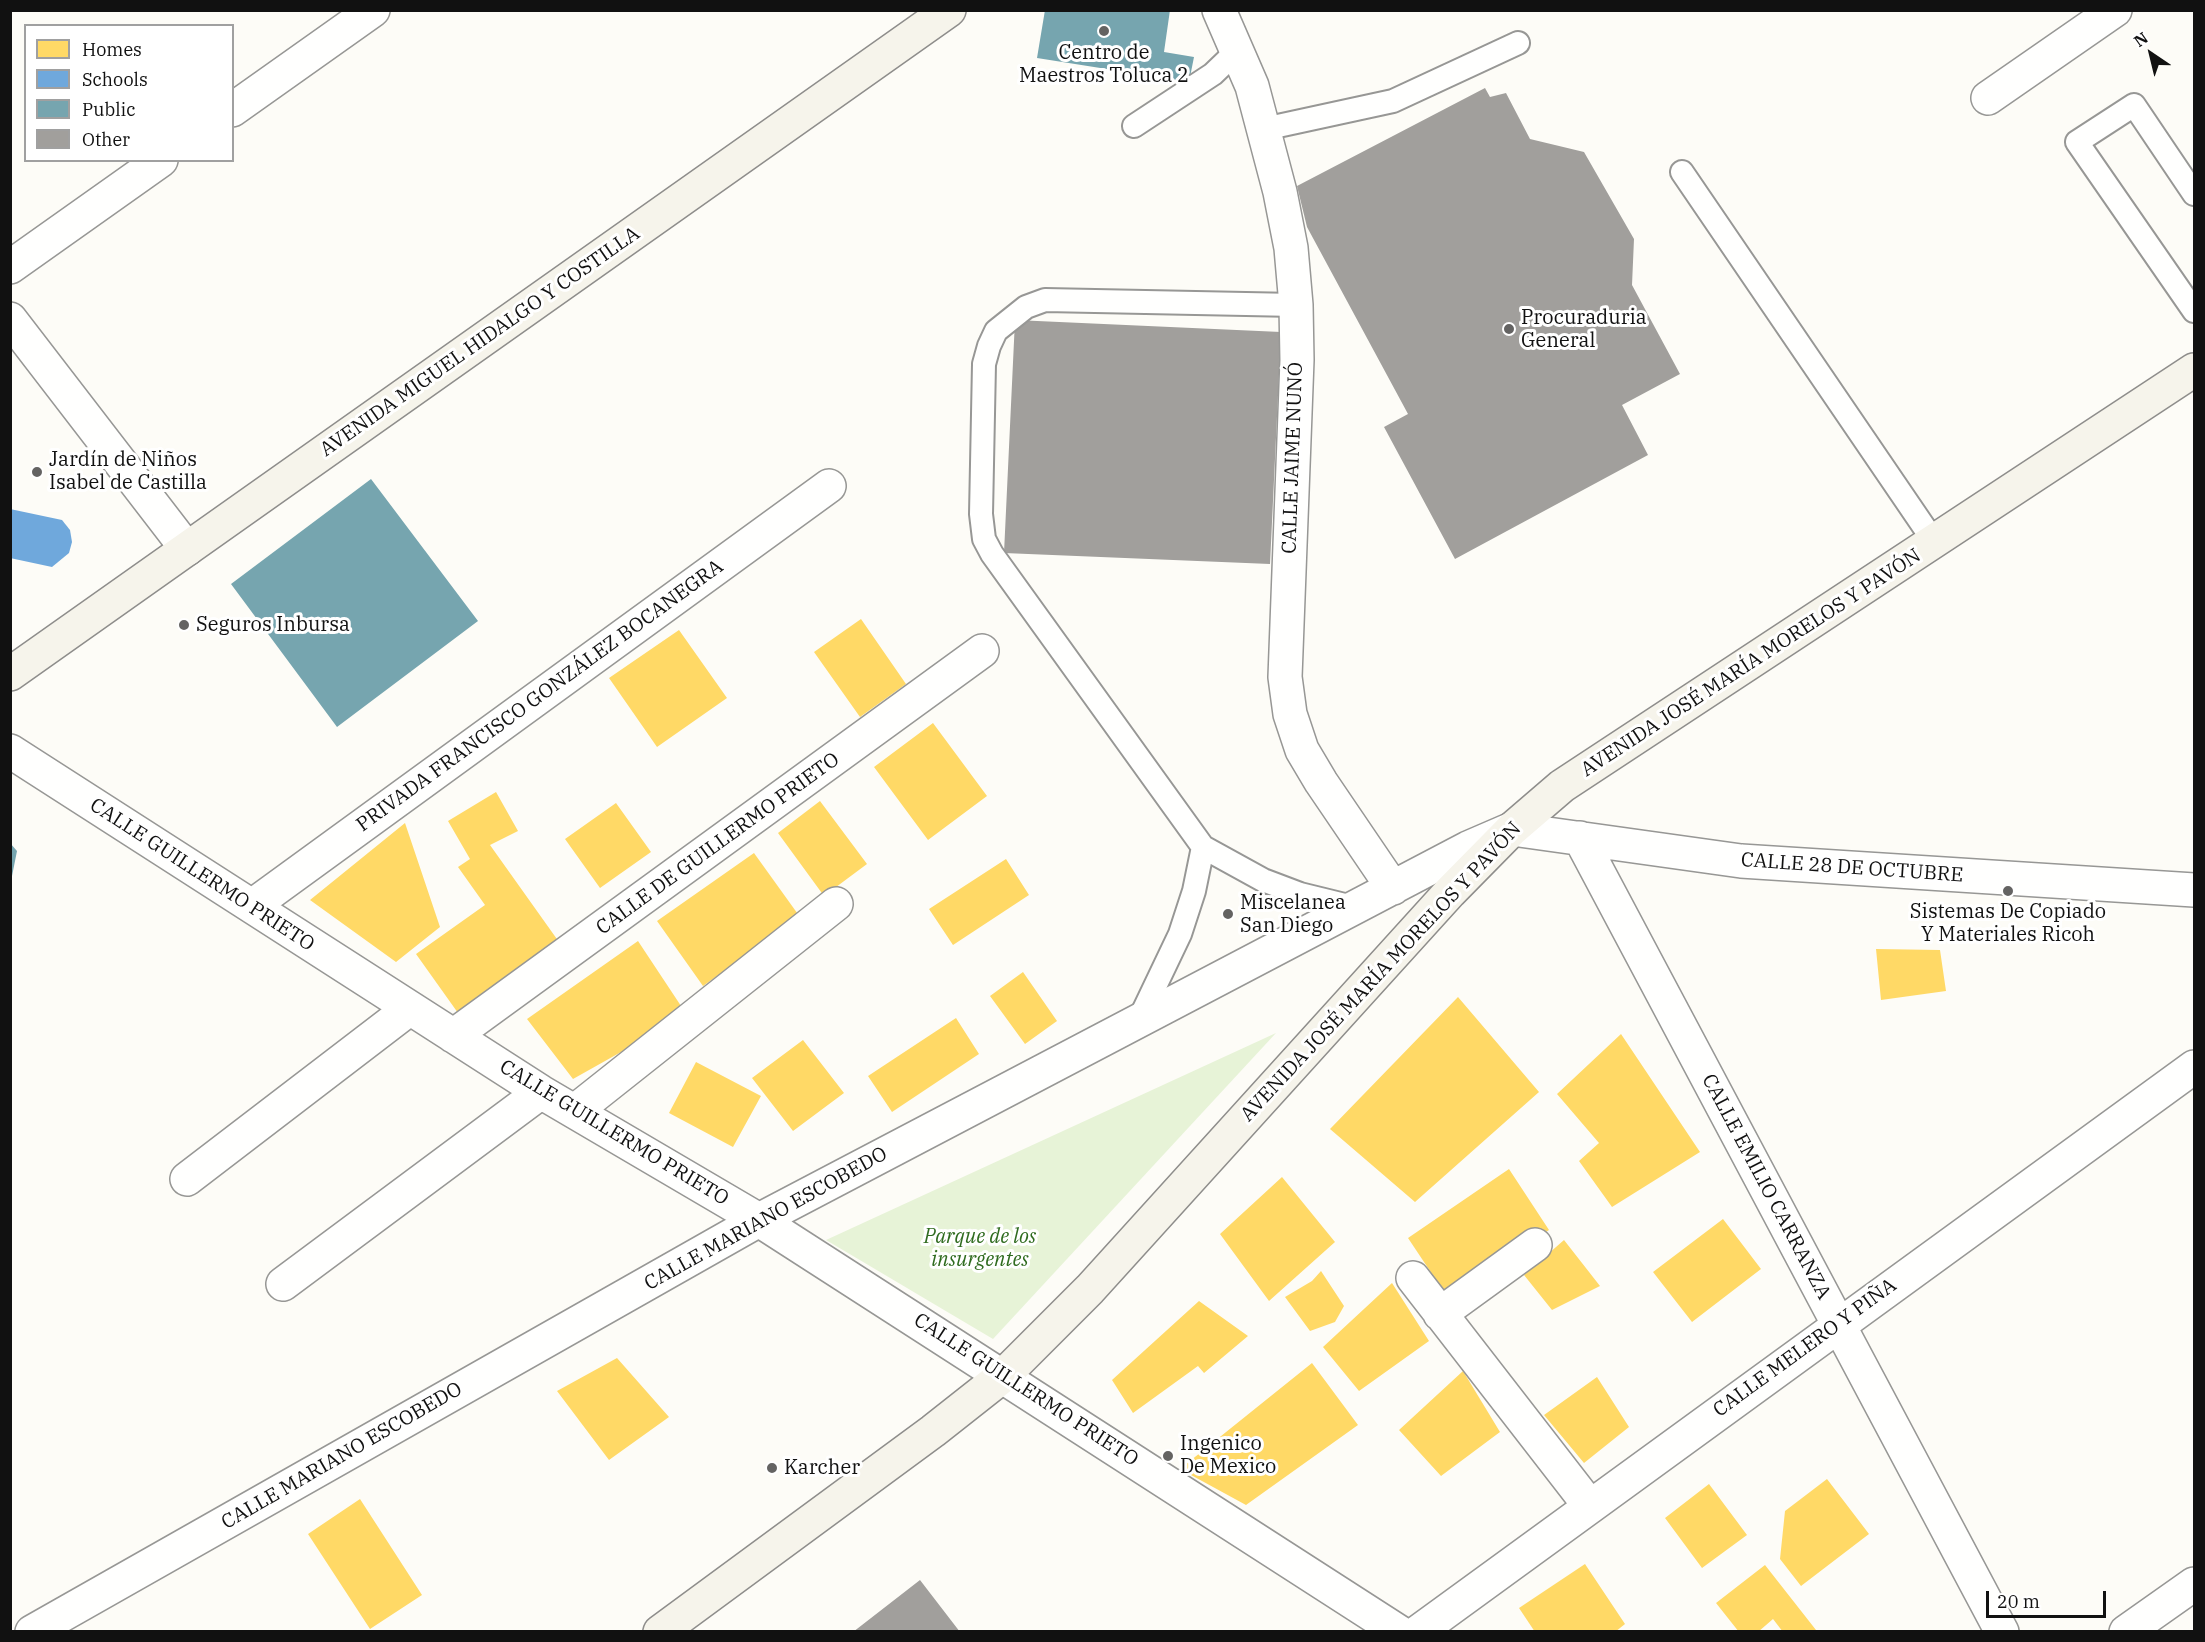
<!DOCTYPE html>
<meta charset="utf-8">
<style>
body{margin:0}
#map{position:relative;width:2205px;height:1642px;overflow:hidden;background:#fdfcf7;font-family:"IBM Plex Serif",serif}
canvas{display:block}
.frame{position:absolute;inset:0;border:12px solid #111;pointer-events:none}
.legend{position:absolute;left:24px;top:24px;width:210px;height:138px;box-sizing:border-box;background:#fff;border:2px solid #a0a0a0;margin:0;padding:8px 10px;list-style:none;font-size:18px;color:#111}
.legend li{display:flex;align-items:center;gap:12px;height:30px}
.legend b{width:30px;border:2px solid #a0a0a0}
.north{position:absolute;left:2121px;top:24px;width:60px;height:60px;-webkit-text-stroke:4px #fff;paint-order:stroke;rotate:325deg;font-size:16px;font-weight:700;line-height:24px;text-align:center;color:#111}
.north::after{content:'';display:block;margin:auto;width:21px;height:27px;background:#111;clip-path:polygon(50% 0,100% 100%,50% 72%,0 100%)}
.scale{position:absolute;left:1986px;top:1591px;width:120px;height:27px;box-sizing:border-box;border:3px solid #111;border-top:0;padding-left:8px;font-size:18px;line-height:21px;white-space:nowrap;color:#111;-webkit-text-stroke:4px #fff;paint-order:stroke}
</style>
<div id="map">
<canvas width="2205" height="1642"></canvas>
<div class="frame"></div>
<ul class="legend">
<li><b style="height:16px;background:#ffd966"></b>Homes</li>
<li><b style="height:16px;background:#6fa8dc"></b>Schools</li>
<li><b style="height:16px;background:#76a5af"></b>Public</li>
<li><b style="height:16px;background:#a19f9c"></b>Other</li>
</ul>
<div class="north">N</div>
<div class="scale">20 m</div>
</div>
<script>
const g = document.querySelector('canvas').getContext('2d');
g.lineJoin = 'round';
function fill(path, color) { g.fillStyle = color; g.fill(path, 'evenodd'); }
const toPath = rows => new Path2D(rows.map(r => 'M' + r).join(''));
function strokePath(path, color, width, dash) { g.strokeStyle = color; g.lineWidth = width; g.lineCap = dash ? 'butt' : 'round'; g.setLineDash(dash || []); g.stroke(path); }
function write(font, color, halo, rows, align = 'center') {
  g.font = font + ' "IBM Plex Serif",serif'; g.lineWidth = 6; g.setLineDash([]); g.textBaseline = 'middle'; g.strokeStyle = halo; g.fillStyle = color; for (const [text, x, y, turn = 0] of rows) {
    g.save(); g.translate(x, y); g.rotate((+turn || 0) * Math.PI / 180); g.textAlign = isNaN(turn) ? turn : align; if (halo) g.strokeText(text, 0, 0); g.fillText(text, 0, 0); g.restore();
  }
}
const green = toPath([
 [1276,1033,993,1339,826,1240]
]);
const homes = toPath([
 [861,619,906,684,860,717,814,652],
 [679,630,727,698,657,747,609,678],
 [933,723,987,796,928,840,874,767],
 [496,792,518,831,490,845,564,949,463,1020,416,954,485,905,458,867,470,859,448,821],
 [820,801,867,864,824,896,778,833],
 [616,803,651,852,600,888,565,839],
 [405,823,440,927,396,962,310,900],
 [754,853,800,917,703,986,657,921],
 [1006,859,1029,895,953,945,929,909],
 [638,941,687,1015,573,1079,527,1019],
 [1876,949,1940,950,1946,991,1881,1000],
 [1023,972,1057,1021,1025,1044,990,996],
 [1458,997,1539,1092,1415,1202,1330,1129],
 [956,1018,979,1054,892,1112,868,1076],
 [1621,1034,1700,1152,1612,1207,1579,1161,1599,1143,1557,1094],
 [803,1040,844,1093,793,1131,752,1078],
 [696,1062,761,1096,733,1147,669,1113],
 [1509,1169,1549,1230,1448,1298,1408,1238],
 [1282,1177,1335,1242,1269,1301,1220,1234],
 [1723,1219,1761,1269,1692,1322,1653,1272],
 [1564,1240,1600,1286,1552,1310,1524,1275],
 [1321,1271,1344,1306,1335,1322,1310,1331,1285,1297,1312,1281],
 [1392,1283,1429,1341,1359,1391,1323,1347],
 [1199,1301,1248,1336,1204,1373,1198,1366,1133,1413,1112,1380],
 [617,1358,669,1417,609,1460,557,1391],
 [1312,1363,1358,1425,1246,1505,1180,1469],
 [1463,1371,1500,1432,1441,1476,1399,1430],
 [1597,1377,1629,1427,1584,1463,1544,1415],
 [1827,1479,1869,1534,1801,1586,1780,1559,1785,1511],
 [1709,1484,1747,1535,1702,1568,1665,1518],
 [360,1499,422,1595,370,1629,308,1534],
 [1585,1564,1625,1624,1615,1632,1535,1632,1519,1608],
 [1765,1565,1816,1630,1814,1632,1783,1632,1773,1619,1758,1632,1739,1632,1716,1603]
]);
const schools = toPath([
 [10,509,62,520,70,530,72,542,69,553,52,567,10,558]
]);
const public = toPath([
 [1045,10,1170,10,1164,52,1194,57,1189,82,1037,58],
 [371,479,478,621,337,727,231,584],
 [10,843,17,851,12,876,10,876]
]);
const building = toPath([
 [1485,88,1490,97,1506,93,1530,139,1584,152,1634,239,1632,285,1680,374,1622,405,1648,455,1455,559,1384,427,1408,414,1307,227,1297,186],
 [1015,320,1281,332,1270,564,1004,553],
 [920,1580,960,1632,853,1632]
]);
const lane = toPath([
 [1134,126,1213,74,1238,50],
 [1264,129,1393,101,1518,43],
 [1682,172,1935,543],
 [2194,194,2134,105,2077,142,2194,311],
 [1296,305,1045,300,1026,307,996,331,989,346,984,364,981,514,984,539,992,554,1203,847,1263,880,1300,894,1357,908],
 [1138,1022,1180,934,1194,891,1203,847]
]);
const street = toPath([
 [1219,10,1252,86,1280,192,1291,248,1296,305,1297,360,1285,677,1290,714,1302,750,1321,782,1393,888],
 [1988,98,2115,10],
 [232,110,373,10],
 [10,267,161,160],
 [10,319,187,549],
 [10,751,541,1092,759,1220,1399,1632],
 [1580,838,2002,1632],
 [252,906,829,486],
 [453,1036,982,651],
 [575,1111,836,904],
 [187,1179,409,1009],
 [1413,1278,1589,1505],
 [283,1284,541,1092],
 [1440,1314,1535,1245],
 [32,1632,759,1220,1468,848,1512,829,1741,861,2194,890],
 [1418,1632,2194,1067],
 [2126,1632,2194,1584]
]);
const secondary = toPath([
 [10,674,949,10],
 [660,1632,933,1431,1004,1375,1090,1289,1450,892,1512,829,1562,786,2194,370]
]);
const markers = [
 [1104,31,6,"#646362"],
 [1509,329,6,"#646362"],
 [37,472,6,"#646362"],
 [184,625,6,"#646362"],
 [2008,891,6,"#646362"],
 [1228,914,6,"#646362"],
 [1168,1456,6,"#646362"],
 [772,1468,6,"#646362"]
];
const poiNames = [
 ["Centro de",1104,53,"center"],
 ["Maestros Toluca 2",1104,76,"center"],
 ["Procuraduria",1521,318],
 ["General",1521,341],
 ["Jardín de Niños",49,460],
 ["Isabel de Castilla",49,483],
 ["Seguros Inbursa",196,625],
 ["Miscelanea",1240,903],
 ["San Diego",1240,926],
 ["Sistemas De Copiado",2008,912,"center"],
 ["Y Materiales Ricoh",2008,935,"center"],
 ["Ingenico",1180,1444],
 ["De Mexico",1180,1467],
 ["Karcher",784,1468]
];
const streetNames = [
 ["AVENIDA MIGUEL HIDALGO Y COSTILLA",480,342,-35],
 ["CALLE JAIME NUNÓ",1293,458,-88],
 ["AVENIDA JOSÉ MARÍA MORELOS Y PAVÓN",1751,663,-33],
 ["PRIVADA FRANCISCO GONZÁLEZ BOCANEGRA",540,696,-36],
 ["CALLE DE GUILLERMO PRIETO",718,844,-36],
 ["CALLE 28 DE OCTUBRE",1852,868,4],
 ["CALLE GUILLERMO PRIETO",202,875,33],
 ["AVENIDA JOSÉ MARÍA MORELOS Y PAVÓN",1381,972,-47],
 ["CALLE GUILLERMO PRIETO",614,1133,31],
 ["CALLE EMILIO CARRANZA",1766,1187,62],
 ["CALLE MARIANO ESCOBEDO",766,1219,-29],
 ["CALLE MELERO Y PIÑA",1805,1348,-36],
 ["CALLE GUILLERMO PRIETO",1026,1390,33],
 ["CALLE MARIANO ESCOBEDO",342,1456,-30]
];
const parkNames = [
 ["Parque de los",980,1237],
 ["insurgentes",980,1260]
];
fill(green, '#e7f3d7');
fill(homes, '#ffd966');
fill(schools, '#6fa8dc');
fill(public, '#76a5af');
fill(building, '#a19f9c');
strokePath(lane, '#979795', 26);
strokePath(street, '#979795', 36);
strokePath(secondary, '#8e8d8b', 36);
strokePath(lane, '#fffffe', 22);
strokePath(street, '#fffffe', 33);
strokePath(secondary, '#f6f4eb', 33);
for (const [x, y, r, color] of markers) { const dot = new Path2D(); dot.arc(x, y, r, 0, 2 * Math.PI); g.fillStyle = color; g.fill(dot); strokePath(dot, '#fff', 2); }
write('20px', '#111', '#fff', poiNames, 'left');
write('20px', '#111', '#fff', streetNames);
write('italic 20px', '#2f6b1f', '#fff', parkNames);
</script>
